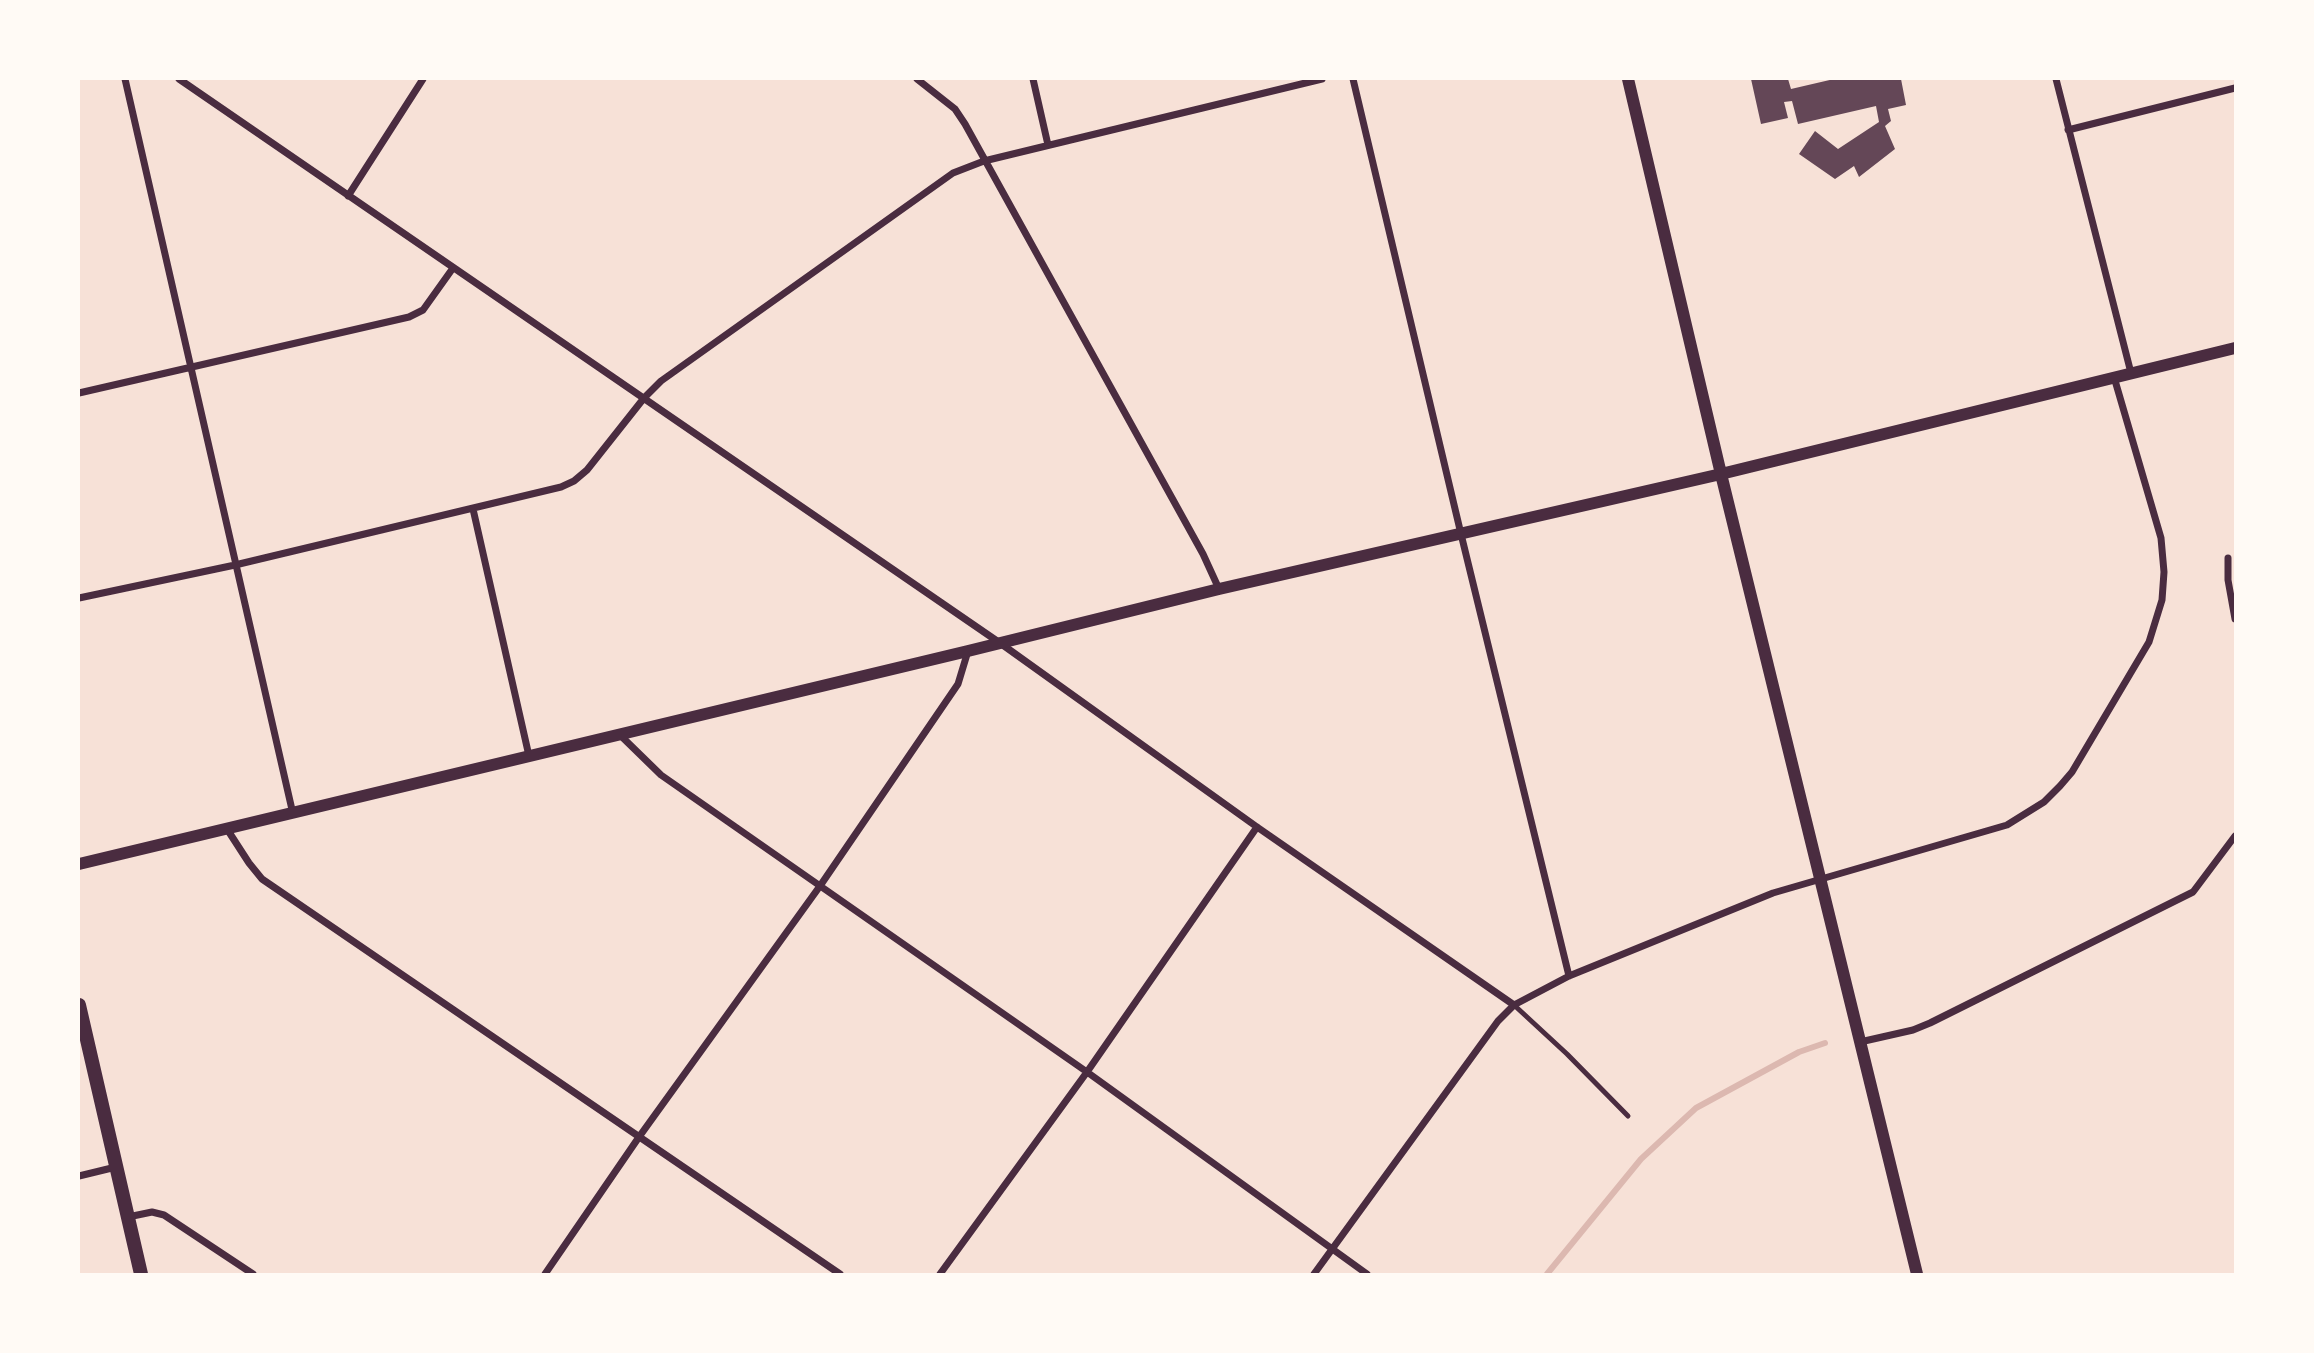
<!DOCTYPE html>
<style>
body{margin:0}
#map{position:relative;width:2314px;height:1353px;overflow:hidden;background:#f7e1d7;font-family:Barlow,sans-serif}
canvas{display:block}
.frame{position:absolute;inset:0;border:80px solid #fffaf5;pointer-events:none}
</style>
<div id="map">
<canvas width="2314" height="1353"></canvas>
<div class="frame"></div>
</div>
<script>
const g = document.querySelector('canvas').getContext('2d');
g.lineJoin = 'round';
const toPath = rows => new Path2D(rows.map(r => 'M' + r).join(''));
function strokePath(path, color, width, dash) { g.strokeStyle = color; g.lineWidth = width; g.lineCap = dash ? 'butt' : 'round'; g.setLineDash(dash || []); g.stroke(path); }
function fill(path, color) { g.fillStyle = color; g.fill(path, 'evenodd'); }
const stream = toPath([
 [1547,1274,1641,1159,1696,1108,1799,1052,1825,1043]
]);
const building = toPath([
 [1751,79,1788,79,1791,89,1834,79,1901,79,1906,105,1888,109,1891,121,1885,126,1895,149,1859,177,1854,166,1835,179,1799,154,1815,131,1838,149,1879,122,1876,106,1798,124,1792,101,1784,102,1788,118,1761,124]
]);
const service = toPath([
 [1514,1005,1567,1054,1628,1116]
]);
const minor = toPath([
 [125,79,293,814],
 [179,79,1000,643,1257,827,1514,1005],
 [917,79,955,109,965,124,1203,554,1219,589],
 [1033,79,1048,145],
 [1353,79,1461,534,1569,976],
 [2056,79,2131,373],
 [2068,130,2235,88],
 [348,196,423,79],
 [79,393,409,317,423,310,453,268],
 [473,509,529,756],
 [2228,558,2228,580,2235,619],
 [79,598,235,565,561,487,574,481,587,470,644,398,661,381,953,173,984,161,1322,79],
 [620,735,661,775,1087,1072,1367,1274],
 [227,829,249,863,262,879,840,1274],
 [1860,1042,1913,1030,1930,1023,2193,892,2235,836],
 [79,1176,116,1167],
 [128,1217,152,1212,164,1215,253,1274],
 [545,1274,639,1137,820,886,958,684,968,651],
 [940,1274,1087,1072,1257,827],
 [1314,1274,1498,1021,1514,1005,1569,976,1773,893,2007,825,2044,802,2060,786,2072,772,2149,642,2162,600,2164,572,2161,538,2114,377]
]);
const tertiary = toPath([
 [1628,79,1721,474,1917,1274],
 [79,864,968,651,1219,589,1721,474,2235,348]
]);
const secondary = toPath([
 [79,1005,141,1274]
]);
strokePath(stream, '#dcb8b0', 6);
fill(building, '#644757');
strokePath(service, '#4a2c40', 5);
strokePath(minor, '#4a2c40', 7);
strokePath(tertiary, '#4a2c40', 12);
strokePath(secondary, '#4a2c40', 14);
</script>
